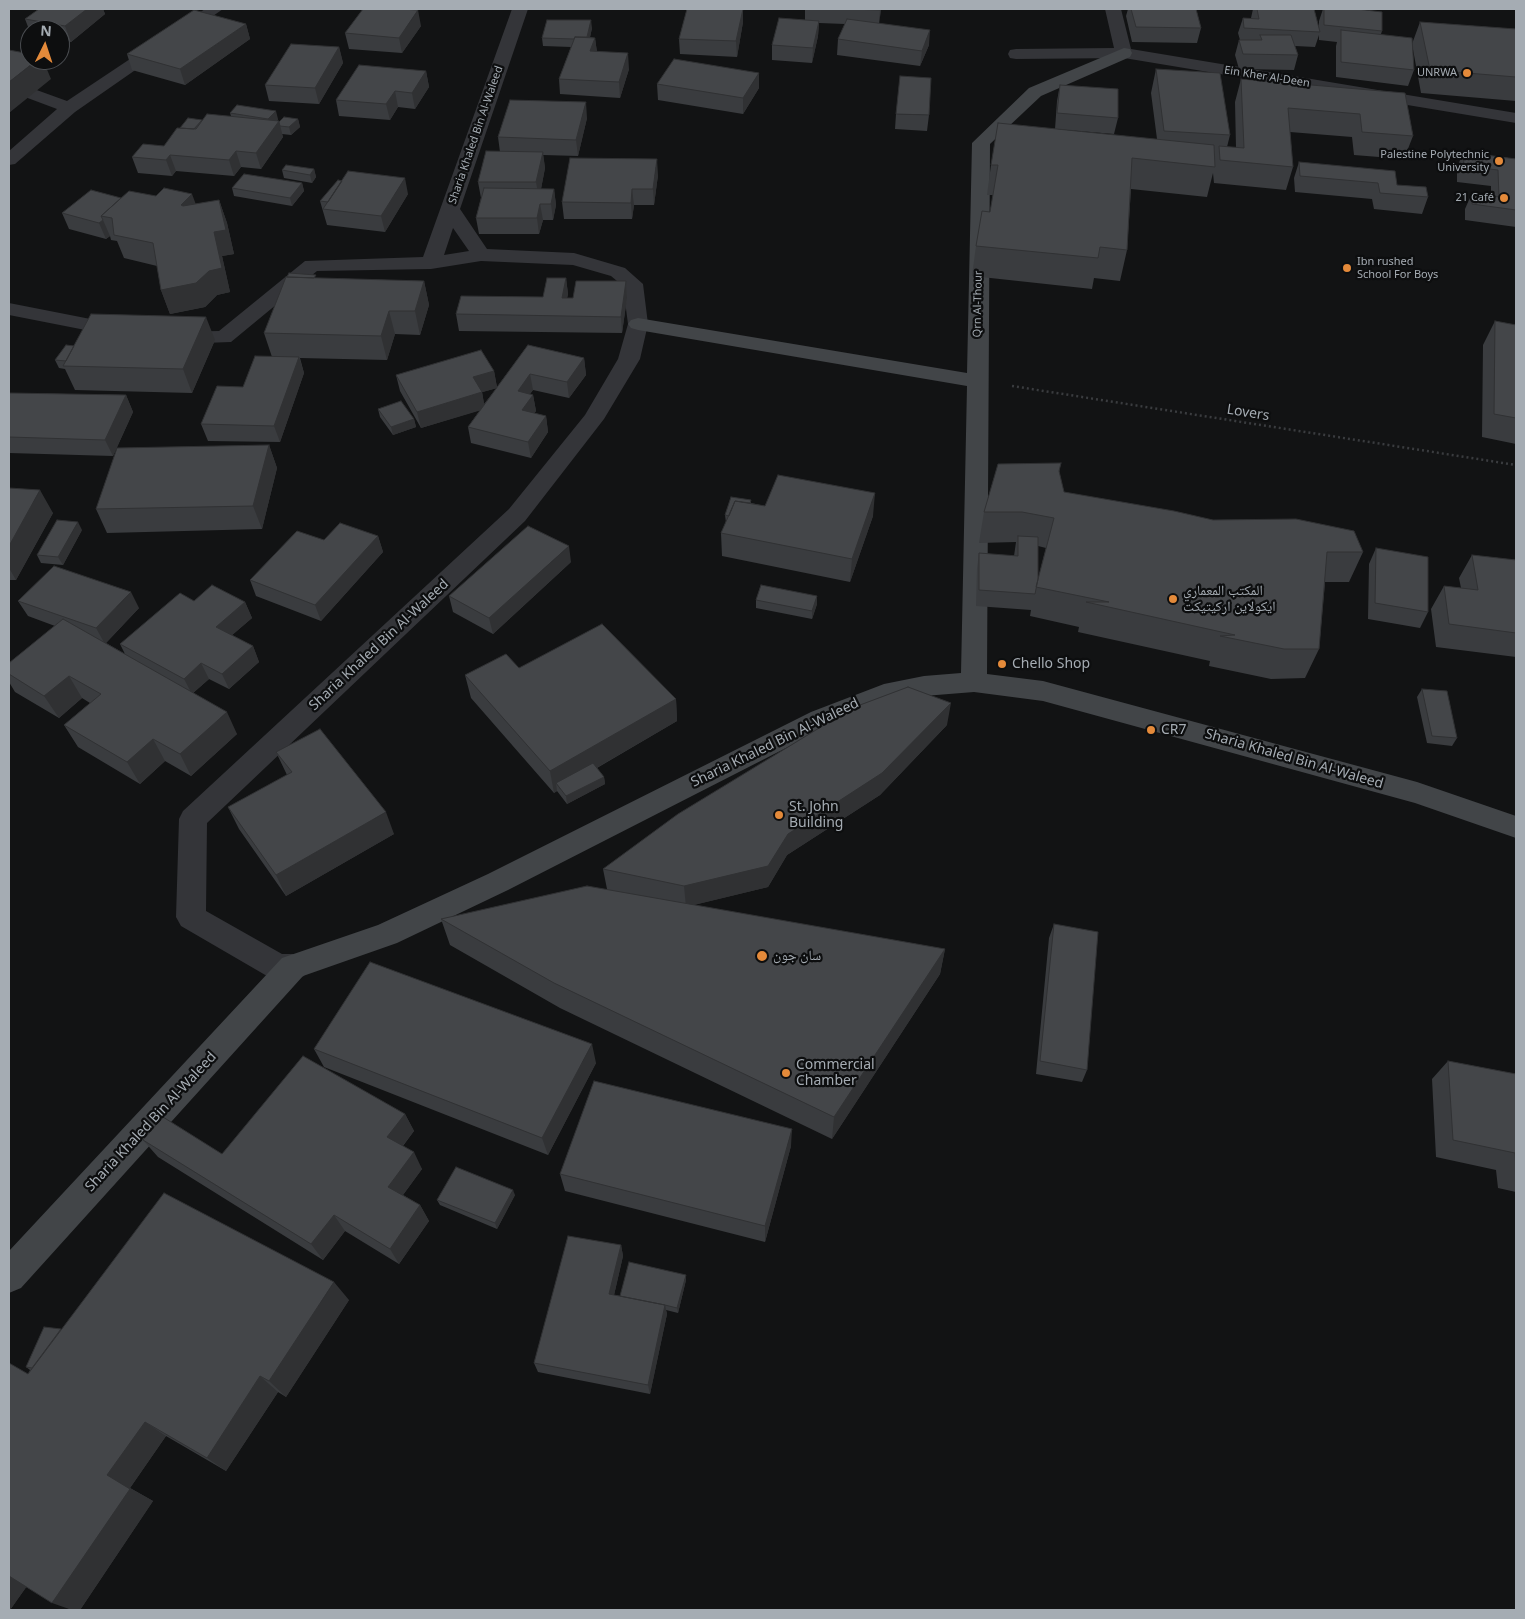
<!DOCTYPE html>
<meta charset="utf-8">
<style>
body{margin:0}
#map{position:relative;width:1525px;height:1619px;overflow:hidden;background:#121314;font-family:"Noto Sans",sans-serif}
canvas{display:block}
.frame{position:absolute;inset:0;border:10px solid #a5acb3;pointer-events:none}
.north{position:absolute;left:20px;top:20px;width:50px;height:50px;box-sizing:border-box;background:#0d0e0f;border:1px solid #4a4d51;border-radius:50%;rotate:4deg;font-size:14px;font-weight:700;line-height:20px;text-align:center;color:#a5acb3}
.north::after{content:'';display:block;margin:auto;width:18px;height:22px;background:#e48a3a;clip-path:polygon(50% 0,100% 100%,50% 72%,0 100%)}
</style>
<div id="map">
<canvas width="1525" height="1619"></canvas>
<div class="frame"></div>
<div class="north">N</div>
</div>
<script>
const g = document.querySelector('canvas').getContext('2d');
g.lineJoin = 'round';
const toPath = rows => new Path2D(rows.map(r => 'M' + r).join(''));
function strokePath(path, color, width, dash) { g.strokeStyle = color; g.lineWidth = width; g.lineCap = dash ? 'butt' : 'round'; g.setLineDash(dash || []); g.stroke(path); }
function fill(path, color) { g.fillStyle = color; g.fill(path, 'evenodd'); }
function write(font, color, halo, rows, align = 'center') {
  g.font = font + ' "Noto Sans","Noto Naskh Arabic",sans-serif'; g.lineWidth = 4.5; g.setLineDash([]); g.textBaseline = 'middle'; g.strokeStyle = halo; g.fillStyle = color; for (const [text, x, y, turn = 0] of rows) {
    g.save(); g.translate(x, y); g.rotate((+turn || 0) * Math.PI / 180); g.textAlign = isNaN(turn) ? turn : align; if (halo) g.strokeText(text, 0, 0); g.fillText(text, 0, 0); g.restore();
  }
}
const path = toPath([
 [1012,386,1516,465]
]);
const street = toPath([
 [205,9,223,9,75,112,15,164,9,165,9,151,57,109,9,91,9,80,67,101,205,9],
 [512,9,528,9,460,209,487,249,574,253,625,268,643,284,648,324,640,359,604,419,525,521,207,823,206,911,282,954,293,954,304,958,308,967,304,976,293,980,278,980,267,976,181,926,176,917,179,819,183,811,509,509,585,415,618,359,628,324,623,286,611,276,573,265,481,261,431,269,317,271,231,342,176,344,169,343,166,338,169,333,176,332,219,331,305,261,423,257,512,9],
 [453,228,469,251,444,255,453,228],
 [1105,9,1121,9,1131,49,1516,113,1516,123,1124,58,1016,59,1010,58,1008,54,1010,50,1016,49,1114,48,1105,9],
 [9,303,121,325,128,327,131,331,128,335,121,337,9,315,9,303]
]);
const secondary = toPath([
 [1124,48,1130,49,1132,53,1130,57,1041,96,990,144,987,674,1043,681,1417,782,1516,816,1516,838,1415,803,1043,701,974,692,924,696,888,703,829,726,508,890,397,943,303,976,21,1288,9,1293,9,1251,282,958,378,925,488,874,811,712,884,684,924,676,961,673,967,386,638,330,631,328,628,324,631,320,638,318,967,373,972,143,1029,88,1124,48]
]);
const wall = toPath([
 [39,9,103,9,105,14,71,42,60,40,60,30,30,30,30,32,25,19],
 [687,9,743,9,743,22,737,57,680,54,679,39],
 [805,9,881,9,879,23,929,45,920,66,837,55,838,39,845,24,819,23,818,36,812,63,772,60,772,45,805,20],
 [1128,9,1196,9,1201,28,1197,43,1132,42,1126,16],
 [1253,9,1314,9,1319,28,1319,21,1323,9,1357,9,1382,31,1381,34,1414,70,1408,86,1336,77,1336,46,1337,42,1319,40,1319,35,1315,47,1295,46,1298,55,1294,70,1239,69,1235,55,1239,40,1240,40,1238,33,1243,18,1251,18],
 [1420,22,1516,29,1516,101,1421,93,1412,44],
 [246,24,250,39,185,85,132,70,127,54],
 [421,26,402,53,349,49,345,33],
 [592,28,590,37,595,38,597,52,629,69,620,98,560,94,559,79,571,47,543,46,542,38],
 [339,47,343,63,319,104,269,101,265,85],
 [1156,69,1230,135,1227,147,1236,148,1235,102,1241,79,1405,93,1413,136,1404,159,1354,155,1352,137,1290,132,1293,167,1286,190,1214,183,1213,173,1207,197,1131,189,1127,250,1120,281,1094,278,1092,289,972,276,976,246,990,212,993,195,987,195,991,165,1157,139,1151,93],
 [426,71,429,87,415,109,398,107,390,120,339,116,336,100],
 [657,84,759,88,743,114,658,100],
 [1060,85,1118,118,1114,134,1055,129,1057,101],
 [230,113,278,119,277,121,279,121,279,122,298,119,300,127,291,135,282,134,283,137,261,169,241,167,234,176,176,171,172,176,138,173,132,157,164,146,180,128,202,120,231,116],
 [896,114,929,115,927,131,895,129],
 [587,118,578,156,543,155,545,168,541,189,554,189,556,205,553,220,543,220,539,234,479,234,476,218,481,198,478,182,500,152,498,137],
 [1463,152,1516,159,1516,227,1465,220,1465,209,1472,193,1491,196,1491,186,1457,182,1457,168],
 [1299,162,1397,185,1428,197,1422,214,1374,209,1372,199,1295,192,1294,178],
 [314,169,316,177,312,183,284,178,282,170],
 [658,175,654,205,634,205,632,219,564,219,562,202],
 [302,183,304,191,292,206,234,196,232,188],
 [408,194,385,232,327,225,320,201],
 [121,198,196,204,219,200,227,223,234,254,222,256,230,292,217,295,205,307,170,314,161,290,157,266,124,258,117,241,111,240,110,236,106,239,69,229,62,213],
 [316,278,424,281,429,305,420,335,395,334,387,360,300,358,304,373,280,442,208,441,201,424,243,387,272,357,264,333],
 [566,278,568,294,567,298,573,298,626,281,627,298,622,333,459,331,456,314,543,297],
 [1495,321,1516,325,1516,444,1482,437,1483,345],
 [215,340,192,393,75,390,65,369,59,368,55,360,74,346],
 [528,345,584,358,586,375,569,398,533,390,530,394,533,395,536,411,534,413,546,416,548,432,531,458,471,443,468,427,480,410,421,428,400,391,396,375,494,371,497,387],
 [497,388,484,404,482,392],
 [9,393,126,395,133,412,113,456,9,453],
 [378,409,414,419,416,427,393,435,380,417],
 [269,445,277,468,262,529,107,533,96,509],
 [1061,463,1059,472,1064,492,1213,520,1363,552,1349,582,1325,582,1319,649,1305,678,1271,679,1209,666,1210,661,1078,632,1079,627,1030,616,1031,610,976,606,977,569,979,553,1014,556,1016,542,979,543,984,512],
 [1038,546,1046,548,1038,579],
 [9,488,53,513,16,580,9,580],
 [751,500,751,503,765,506,873,516,850,582,722,556,721,533,726,523,725,515],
 [82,530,63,565,41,563,37,555],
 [378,536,383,552,321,621,256,596,250,580,324,540],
 [1376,548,1428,612,1420,628,1368,619,1369,564],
 [1472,555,1516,560,1516,657,1436,647,1431,609,1444,586,1461,588,1459,578],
 [571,562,493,634,453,612,449,596],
 [817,596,817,604,812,619,756,608,756,600],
 [18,601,139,608,106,643,125,654,120,644,194,601,245,602,252,618,232,635,253,646,259,662,229,689,209,679,193,693,237,734,191,776,165,761,140,784,78,747,64,725,90,703,82,698,59,718,15,692,9,682,9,663,55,626,28,616],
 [519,668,676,699,677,721,597,768,604,777,605,784,567,804,557,791,554,793,471,698,465,675],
 [1422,689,1457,738,1452,746,1427,743,1417,697],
 [947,725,880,795,787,855,768,887,693,905,945,949,940,974,832,1139,560,1008,450,945,441,919,607,889,603,869],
 [276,752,394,834,286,896,239,829,228,807,287,775],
 [1054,924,1087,1070,1082,1082,1036,1074,1049,938],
 [314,1049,596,1063,548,1155,324,1067],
 [1448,1061,1516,1074,1516,1192,1498,1188,1496,1170,1436,1157,1432,1079],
 [405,1114,414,1131,403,1146,422,1169,403,1195,420,1205,429,1221,399,1264,345,1231,323,1260,158,1157,143,1140,222,1154],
 [791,1146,765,1242,565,1191,560,1174],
 [515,1195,497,1229,440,1205,437,1200],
 [621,1245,623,1256,614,1295,620,1296,686,1280,678,1313,666,1310,667,1314,650,1394,538,1372,534,1363],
 [349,1300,286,1397,278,1392,226,1471,166,1436,130,1488,153,1501,80,1610,72,1610,26,1587,10,1610,9,1610,28,1374,30,1370,26,1367,61,1329]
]);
const shadedWall = toPath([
 [87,9,103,9,105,14,71,42,65,26],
 [743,9,743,22,737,57,736,41],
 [880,9,881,9,879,26],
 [418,10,421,26,402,53,399,38],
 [591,20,592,28,588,47,587,39],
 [819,21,818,36,812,63,813,48],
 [246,24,250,39,185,85,180,69],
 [930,30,929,45,920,66,922,51],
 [595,38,597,53,590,51],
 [339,47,343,63,319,104,315,88],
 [628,53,629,69,620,98,619,82],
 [37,60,43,60,51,79,9,113,9,82],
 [426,71,429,87,415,109,412,93],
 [759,73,759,88,743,114,743,98],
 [395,91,398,107,390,120,386,104],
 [586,102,587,118,578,156,576,140],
 [276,111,278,119,271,127,268,119],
 [298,119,300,127,291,135,289,127],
 [279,121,283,137,261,169,256,153],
 [236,151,241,167,234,176,229,160],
 [543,152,545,168,539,199,536,182],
 [170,155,176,171,172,176,166,160],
 [657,159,658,175,654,205,653,189],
 [314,169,316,177,312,183,310,175],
 [405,178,408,194,385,232,381,216],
 [302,183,304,191,292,206,290,198],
 [554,189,556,205,553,220,551,204],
 [632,189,634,205,632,219,631,203],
 [192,194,201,218,181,205],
 [219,200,227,223,234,254,222,256,230,292,217,295,205,307,170,314,161,290,214,232],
 [540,204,543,220,539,234,537,218],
 [103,220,110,236,106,239,99,223],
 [566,278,568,294,564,314,562,298],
 [424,281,429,305,420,335,415,311],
 [626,281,627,298,622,333,621,317],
 [389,311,395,334,387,360,381,336],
 [206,317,215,340,192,393,183,369],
 [299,357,304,373,280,442,274,426],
 [584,358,586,375,569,398,567,382],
 [494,371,497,388,476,394,473,377],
 [530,374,533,390,520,407,518,391],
 [482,392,485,409,421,428,417,412],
 [126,395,133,412,113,456,105,440],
 [533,395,536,411,525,427,522,410],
 [546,416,548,432,531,458,528,442],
 [414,419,416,427,393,435,391,427],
 [269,445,277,468,262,529,253,506],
 [40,490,53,513,16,580,9,568,9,546],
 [875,493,873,516,850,582,852,559],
 [78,522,82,530,63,565,58,557],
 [378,536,383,552,321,621,315,605],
 [569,546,571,562,493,634,489,618],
 [131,592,139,608,105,644,96,628],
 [817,596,817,604,812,619,812,611],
 [245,602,252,618,223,643,216,627],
 [253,646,259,662,229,689,222,674],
 [201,663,209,679,192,694,184,679],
 [69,676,82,698,59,718,44,696],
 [676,699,677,721,560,789,556,783,557,791,554,793,550,771],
 [951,703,947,725,880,795,787,855,768,887,686,907,684,886,788,834],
 [227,712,237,734,191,776,180,754],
 [153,739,165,761,140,784,127,762],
 [604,777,605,784,567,804,566,796],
 [386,812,394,834,286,896,276,875],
 [945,949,940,974,832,1139,834,1117],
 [592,1044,596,1063,548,1155,542,1138],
 [405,1114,414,1131,396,1154,387,1137],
 [792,1129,791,1146,765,1242,765,1226],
 [414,1152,422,1169,397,1203,388,1187],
 [513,1190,515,1195,497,1229,495,1223],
 [420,1205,429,1221,399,1264,390,1249],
 [334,1215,345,1231,323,1260,311,1244],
 [621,1245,623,1256,612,1304,609,1294],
 [686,1275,686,1280,678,1313,677,1308],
 [334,1282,349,1300,286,1397,269,1381],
 [665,1305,667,1314,650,1394,648,1385],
 [260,1376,278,1392,226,1471,207,1458],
 [145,1422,166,1436,130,1488,153,1501,80,1610,72,1610,52,1603,107,1475],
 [9,1574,30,1582,10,1610,9,1610]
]);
const building = toPath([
 [39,9,87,9,65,26,25,19,39,9],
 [363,9,401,9,418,10,399,38,345,33,363,9],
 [687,9,743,9,736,41,679,39,687,9],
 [849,9,880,9,880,10,849,9],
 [1131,9,1196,9,1201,28,1136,27,1131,9],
 [1257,9,1314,9,1320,32,1244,28,1243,18,1259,19,1257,9],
 [1324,9,1357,9,1382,12,1382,31,1324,25,1324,9],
 [194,10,246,24,180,69,127,54,194,10],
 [779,18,819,21,813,48,772,45,779,18],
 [847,19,930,30,922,51,838,39,847,19],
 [547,20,591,20,587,37,575,37,574,39,542,38,547,20],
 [1420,22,1516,29,1516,77,1430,70,1420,22],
 [1341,30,1412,38,1414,70,1341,62,1341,30],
 [1260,35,1291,35,1298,55,1243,54,1239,40,1262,40,1260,35],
 [575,37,595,38,590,51,628,53,619,82,559,79,575,37],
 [291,44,339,47,315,88,265,85,291,44],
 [9,50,30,54,30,60,37,60,9,82,9,50],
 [674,59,759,73,743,98,657,84,674,59],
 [359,65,426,71,412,93,395,91,386,104,336,100,359,65],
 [1156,69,1220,73,1230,135,1164,131,1156,69],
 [900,76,931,78,929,115,896,114,900,76],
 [1241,79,1405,93,1413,136,1362,132,1360,114,1288,108,1293,167,1220,160,1219,146,1244,148,1241,79],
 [1060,85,1118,89,1118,118,1057,113,1060,85],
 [510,100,586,102,576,140,498,137,510,100],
 [237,105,276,111,268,119,230,113,237,105],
 [207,114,279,121,256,153,236,151,229,160,170,155,166,160,132,157,143,144,164,146,177,128,196,129,207,114],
 [284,117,298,119,289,127,280,126,279,122,284,117],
 [188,118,202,120,194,129,180,128,188,118],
 [998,123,1214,145,1215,167,1132,158,1127,250,1100,247,1098,258,976,246,982,211,990,212,998,165,991,165,998,123],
 [486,151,543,152,536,182,478,182,486,151],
 [1463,152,1516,159,1516,210,1472,204,1472,193,1499,197,1498,170,1464,166,1463,152],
 [570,158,657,159,653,189,632,189,631,203,562,202,570,158],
 [1299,162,1395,171,1397,185,1426,187,1428,197,1380,193,1378,183,1300,176,1299,162],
 [286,165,314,169,310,175,282,170,286,165],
 [348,171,405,178,381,216,323,209,348,171],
 [244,174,302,183,290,198,232,188,244,174],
 [338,180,342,181,328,202,320,201,338,180],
 [164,188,192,194,181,205,183,206,219,200,226,230,214,232,222,268,209,271,196,283,161,290,153,243,114,235,112,218,101,216,129,191,156,196,164,188],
 [484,188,554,189,551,204,540,204,537,218,476,218,484,188],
 [91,190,121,198,101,216,103,220,99,223,62,213,91,190],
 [289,273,316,275,314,278,287,277,289,273],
 [286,277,424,281,415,311,389,311,381,336,264,333,286,277],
 [547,278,566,278,562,298,573,298,576,281,626,281,621,317,456,314,461,296,543,297,547,278],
 [91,314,206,317,183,369,63,366,91,314],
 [1495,321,1516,325,1516,418,1494,414,1495,321],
 [66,345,74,346,66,361,55,360,66,345],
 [528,345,584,358,567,382,530,374,518,391,533,395,522,410,546,416,528,442,468,427,528,345],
 [481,350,494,371,473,377,482,392,417,412,396,375,481,350],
 [255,356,299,357,274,426,201,424,217,386,243,387,255,356],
 [9,393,126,395,105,440,9,437,9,393],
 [401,401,414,419,391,427,378,409,401,401],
 [269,445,253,506,96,509,117,448,269,445],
 [1061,463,1059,471,1064,492,1174,511,1213,520,1296,519,1354,531,1363,552,1327,552,1319,649,1284,649,1220,636,1235,635,1086,602,1109,602,1036,587,1054,518,1022,512,984,512,998,464,1061,463],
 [778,475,875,493,852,559,721,533,735,501,765,506,778,475],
 [9,488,40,490,9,546,9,488],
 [731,497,751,500,750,503,735,501,729,516,725,515,731,497],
 [57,520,78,522,58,557,37,555,57,520],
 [340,523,378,536,315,605,250,580,297,531,324,540,340,523],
 [528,526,569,546,489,618,449,596,528,526],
 [1018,536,1038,537,1038,579,1035,594,979,590,979,553,1018,556,1018,536],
 [1376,548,1428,557,1428,612,1375,603,1376,548],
 [1472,555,1516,560,1516,633,1449,624,1444,586,1478,590,1472,555],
 [54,566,131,592,96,628,18,601,54,566],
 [212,585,245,602,216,627,253,646,222,674,201,663,184,679,120,644,180,593,194,601,212,585],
 [761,585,817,596,812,611,756,600,761,585],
 [63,619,227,712,180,754,153,739,127,762,64,725,101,694,69,676,44,696,9,674,9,663,63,619],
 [602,624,676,699,550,771,465,675,506,654,519,668,602,624],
 [908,687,951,703,882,773,788,834,768,866,684,886,603,869,678,814,852,708,908,687],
 [1422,689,1447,691,1457,738,1432,736,1422,689],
 [320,729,386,812,276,875,228,807,292,772,276,752,320,729],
 [593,763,604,777,566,796,556,783,593,763],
 [587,886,945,949,834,1117,554,983,441,919,587,886],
 [1054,924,1098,932,1087,1070,1040,1061,1054,924],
 [370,962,592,1044,542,1138,314,1049,370,962],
 [303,1056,405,1114,387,1137,414,1152,388,1187,420,1205,390,1249,334,1215,311,1244,143,1140,163,1117,222,1154,303,1056],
 [1448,1061,1516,1074,1516,1170,1515,1153,1453,1140,1448,1061],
 [594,1081,792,1129,765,1226,560,1174,594,1081],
 [456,1167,513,1190,495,1223,437,1200,456,1167],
 [164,1193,334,1282,269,1381,260,1376,207,1458,145,1422,107,1475,130,1489,52,1603,9,1576,9,1363,28,1374,164,1193],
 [568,1236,621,1245,609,1294,665,1305,648,1385,534,1363,568,1236],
 [629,1262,686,1275,677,1308,665,1305,620,1296,629,1262],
 [44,1327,61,1329,32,1368,26,1367,44,1327]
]);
const markers = [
 [1467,73,5,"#e48a3a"],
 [1499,161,5,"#e48a3a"],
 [1504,198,5,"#e48a3a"],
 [1347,268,5,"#e48a3a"],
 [1173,599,5,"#e48a3a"],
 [1002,664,5,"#e48a3a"],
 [1151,730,5,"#e48a3a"],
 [779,815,5,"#e48a3a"],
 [762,956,6,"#e48a3a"],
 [786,1073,5,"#e48a3a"]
];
const farPoinames = [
 ["UNRWA",1457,73],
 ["Palestine Polytechnic",1489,155],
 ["University",1489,168],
 ["21 Café",1494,198],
 ["Ibn rushed",1357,262,"left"],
 ["School For Boys",1357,275,"left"]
];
const farStreetnames = [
 ["Ein Kher Al-Deen",1267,77,9],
 ["Sharia Khaled Bin Al-Waleed",476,135,-71],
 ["Qrn Al-Thour",978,304,-89]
];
const streetNames = [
 ["Lovers",1248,413,9],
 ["Sharia Khaled Bin Al-Waleed",379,645,-43],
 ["Sharia Khaled Bin Al-Waleed",775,743,-26],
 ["Sharia Khaled Bin Al-Waleed",1294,759,16],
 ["Sharia Khaled Bin Al-Waleed",151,1122,-47]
];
const poiNames = [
 ["المكتب المعماري",1183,591],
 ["ايكولاين اركيتيكت",1183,607],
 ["Chello Shop",1012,664],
 ["CR7",1161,730],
 ["St. John",789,807],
 ["Building",789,823],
 ["سان جون",773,956],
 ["Commercial",796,1065],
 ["Chamber",796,1081]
];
strokePath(path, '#3a3c3f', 2.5, [2, 3]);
fill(street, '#343539');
fill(secondary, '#424548');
fill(wall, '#3a3c3f');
fill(shadedWall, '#303133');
fill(building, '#444649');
strokePath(building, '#303133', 1);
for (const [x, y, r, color] of markers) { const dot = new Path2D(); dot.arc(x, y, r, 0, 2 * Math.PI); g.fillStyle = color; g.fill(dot); strokePath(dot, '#0d0e0f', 2); }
write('11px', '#a5acb3', '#0d0e0f', farPoinames, 'right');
write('11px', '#a5acb3', '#0d0e0f', farStreetnames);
write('14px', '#a5acb3', '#0d0e0f', streetNames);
write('14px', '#a5acb3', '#0d0e0f', poiNames, 'left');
</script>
